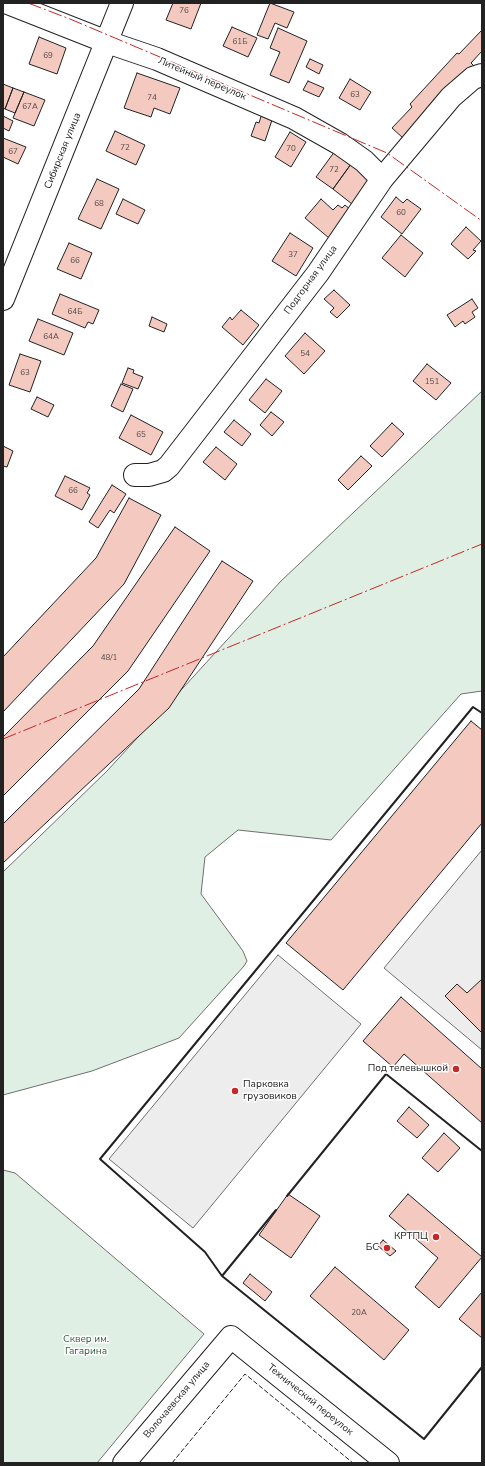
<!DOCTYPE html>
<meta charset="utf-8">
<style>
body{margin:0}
#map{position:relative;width:485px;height:1466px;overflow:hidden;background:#fff;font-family:"Nunito Sans",sans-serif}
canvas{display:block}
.frame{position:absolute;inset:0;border:4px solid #222;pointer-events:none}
</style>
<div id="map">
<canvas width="485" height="1466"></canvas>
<div class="frame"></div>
</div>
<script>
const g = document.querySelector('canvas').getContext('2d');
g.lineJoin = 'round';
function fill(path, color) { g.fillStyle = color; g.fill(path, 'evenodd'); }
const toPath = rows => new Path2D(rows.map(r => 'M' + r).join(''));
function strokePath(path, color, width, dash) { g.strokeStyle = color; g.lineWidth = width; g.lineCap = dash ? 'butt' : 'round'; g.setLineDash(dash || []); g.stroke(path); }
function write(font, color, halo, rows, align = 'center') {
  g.font = font + ' "Nunito Sans",sans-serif'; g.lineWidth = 3; g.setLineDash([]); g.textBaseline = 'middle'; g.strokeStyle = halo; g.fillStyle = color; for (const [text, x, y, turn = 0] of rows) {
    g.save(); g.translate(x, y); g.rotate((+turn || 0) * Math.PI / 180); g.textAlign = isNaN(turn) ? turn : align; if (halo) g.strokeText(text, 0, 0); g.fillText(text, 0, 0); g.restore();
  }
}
const green = toPath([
 [482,391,482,691,461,694,331,840,238,830,205,857,201,894,243,951,247,961,244,966,179,1038,92,1071,3,1095,3,872,107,771,281,581,482,391],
 [3,1170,15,1173,204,1334,97,1463,3,1463,3,1170]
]);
const parking = toPath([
 [482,850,482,1050,384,968,482,850],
 [278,955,361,1024,193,1228,109,1159,278,955]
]);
const building = toPath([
 [173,3,201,3,191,29,166,20,173,3],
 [270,3,294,12,287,28,275,23,268,39,257,35,270,3],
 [232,27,257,38,248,57,223,46,232,27],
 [278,28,307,41,289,83,270,75,280,52,270,48,278,28],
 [482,30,482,51,471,63,474,66,441,102,403,138,392,128,412,107,410,104,457,53,459,54,482,30],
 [39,37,66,48,57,74,29,64,39,37],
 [310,59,323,65,319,74,306,67,310,59],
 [137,73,180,88,170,114,154,108,151,117,124,108,137,73],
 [350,79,371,92,360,110,339,98,350,79],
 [308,81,324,88,319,97,303,90,308,81],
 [3,84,13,88,5,109,3,108,3,84],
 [13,88,24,92,15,113,5,109,13,88],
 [24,92,45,100,34,126,13,118,24,92],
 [263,110,274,114,265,141,251,136,256,122,259,123,263,110],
 [3,116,13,121,9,131,3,128,3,116],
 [115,131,145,145,136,165,106,151,115,131],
 [290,132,306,142,291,167,275,157,290,132],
 [3,138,26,147,18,164,3,157,3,138],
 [335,151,351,164,333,189,316,177,335,151],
 [351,164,371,178,352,204,333,189,351,164],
 [97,179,119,189,101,229,78,219,97,179],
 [396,197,403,203,407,199,421,209,402,234,381,217,396,197],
 [123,199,145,210,138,224,116,214,123,199],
 [321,199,333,210,338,205,342,208,345,205,352,211,329,238,305,218,321,199],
 [466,227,481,241,473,250,476,251,468,259,451,244,466,227],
 [290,233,313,248,296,276,272,261,290,233],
 [401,235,423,253,405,277,382,258,401,235],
 [69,243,92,253,81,279,57,269,69,243],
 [334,290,350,305,337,318,330,312,334,308,324,299,334,290],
 [60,294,99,310,93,324,88,322,85,328,52,314,60,294],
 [472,299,478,308,472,312,475,317,465,324,463,321,455,327,447,315,472,299],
 [241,310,259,325,243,345,222,327,230,317,232,320,241,310],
 [152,317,167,324,164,332,149,326,152,317],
 [38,319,73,333,64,355,29,341,38,319],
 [305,333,325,351,304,374,285,356,305,333],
 [20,354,41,361,30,392,9,385,20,354],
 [427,364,451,383,436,400,413,381,427,364],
 [128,368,134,370,133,373,143,377,138,389,122,383,128,368],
 [266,379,282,391,265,413,249,400,266,379],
 [121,384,133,389,123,412,111,406,121,384],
 [37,397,54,405,48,417,31,409,37,397],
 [271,412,284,422,272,436,260,425,271,412],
 [131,415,163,432,151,455,119,438,131,415],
 [234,420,251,434,242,446,224,432,234,420],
 [392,423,404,434,382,457,370,446,392,423],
 [3,446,13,451,7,467,3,466,3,446],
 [216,447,237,464,225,480,203,462,216,447],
 [361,456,372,466,348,490,338,480,361,456],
 [65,476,90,488,87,493,90,495,82,510,55,496,65,476],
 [112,485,126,494,114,513,110,510,98,528,89,522,112,485],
 [129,498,161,515,124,584,3,712,3,657,96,558,129,498],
 [175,527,210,551,128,671,3,796,3,737,93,646,175,527],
 [222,561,253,581,169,708,3,863,3,824,139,689,222,561],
 [471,721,482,730,482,823,343,990,286,943,471,721],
 [482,979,482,1033,445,996,457,984,467,993,482,979],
 [401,997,482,1069,482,1123,404,1054,393,1067,363,1041,401,997],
 [409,1107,429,1125,417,1138,397,1121,409,1107],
 [444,1133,460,1148,438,1172,422,1158,444,1133],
 [288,1194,320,1216,291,1258,259,1235,288,1194],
 [408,1194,482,1257,439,1308,415,1287,438,1258,389,1216,408,1194],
 [383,1240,396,1251,390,1256,378,1246,383,1240],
 [335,1267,409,1330,384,1360,310,1296,335,1267],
 [250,1274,272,1292,265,1301,243,1283,250,1274],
 [482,1292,482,1338,459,1319,482,1292]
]);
const minor = toPath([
 [8,3,107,42,157,59,294,118,340,144,364,161,382,179],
 [3,299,122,3],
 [135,475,149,475,163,471,169,466,318,273,382,179,451,97,473,78,482,75],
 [124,1463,231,1337,388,1463]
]);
const fence = toPath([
 [172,1463,245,1374,353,1463]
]);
const wall = toPath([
 [287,1196,386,1074,482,1151],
 [276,1210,222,1276,424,1439,482,1367],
 [222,1276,205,1252,100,1159,473,707,482,713]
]);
const power = toPath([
 [28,3,70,19,387,153,482,221],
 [3,739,482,544]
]);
const markers = [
 [456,1069,4,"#c62828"],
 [235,1091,4,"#c62828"],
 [436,1237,4,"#c62828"],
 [387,1248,4,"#c62828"]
];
const numberNames = [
 ["76",184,11],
 ["61Б",240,42],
 ["69",48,56],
 ["63",355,95],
 ["74",152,98],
 ["67А",30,107],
 ["72",125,148],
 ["70",291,149],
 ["67",13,152],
 ["72",334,170],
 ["68",99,204],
 ["60",401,213],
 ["37",293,255],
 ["66",75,261],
 ["64Б",75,312],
 ["64А",51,337],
 ["54",305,354],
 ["63",25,373],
 ["151",432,382],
 ["65",141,435],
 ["66",73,491],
 ["48/1",109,658],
 ["20А",359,1313]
];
const streetNames = [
 ["Литейный переулок",202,79,23],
 ["Сибирская улица",63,151,-68],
 ["Подгорная улица",311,280,-54],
 ["Волочаевская улица",177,1400,-50],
 ["Технический переулок",310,1400,39]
];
const poiNames = [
 ["Под телевышкой",448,1069],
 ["Парковка",243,1085,"left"],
 ["грузовиков",243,1097,"left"],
 ["КРТПЦ",428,1237],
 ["БС",379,1248]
];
const parkNames = [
 ["Сквер им.",86,1340],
 ["Гагарина",86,1352]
];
fill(green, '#e0efe3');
strokePath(green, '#6f6f6f', 1);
fill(parking, '#ededed');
strokePath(parking, '#6f6f6f', 1);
fill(building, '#f3c9c0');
strokePath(building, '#222', 1);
strokePath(minor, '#222', 24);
strokePath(minor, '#fff', 22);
strokePath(fence, '#222', 1, [5, 2]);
strokePath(wall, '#222', 2);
strokePath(power, '#c62828', 1, [14, 3, 2, 3]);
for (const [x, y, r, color] of markers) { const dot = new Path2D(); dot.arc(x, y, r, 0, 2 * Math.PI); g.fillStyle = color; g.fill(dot); strokePath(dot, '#fff', 1.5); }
write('8px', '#564c4a', null, numberNames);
write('10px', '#222', '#fff', streetNames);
write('10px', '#222', '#fff', poiNames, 'right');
write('10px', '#2f5e38', '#fff', parkNames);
</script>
